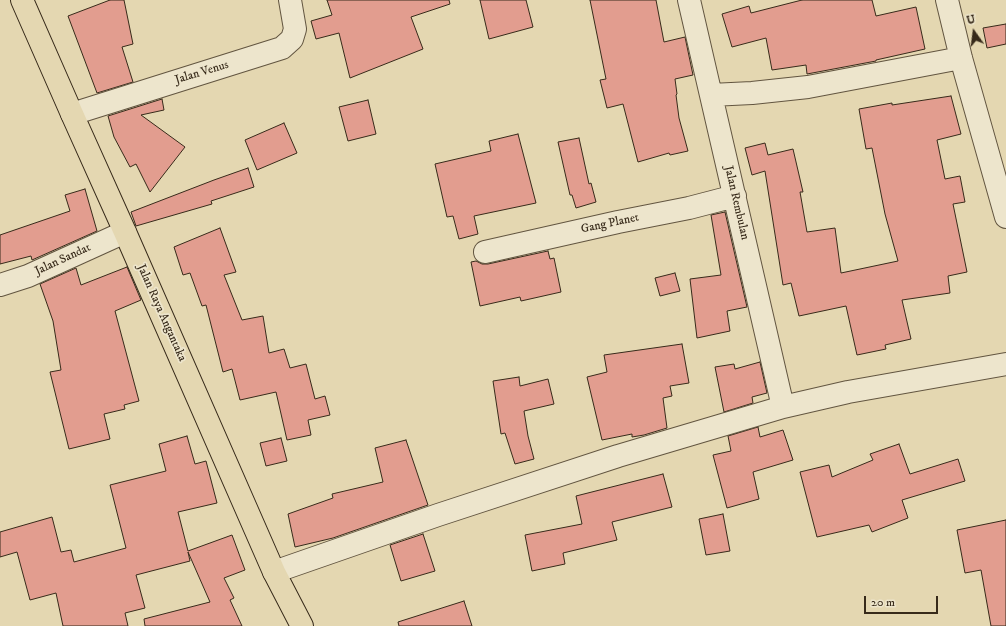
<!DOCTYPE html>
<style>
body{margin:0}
#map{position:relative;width:1006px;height:626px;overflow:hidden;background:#e4d7b1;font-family:"IM FELL DW Pica",serif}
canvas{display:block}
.north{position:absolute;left:954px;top:12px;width:40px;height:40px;-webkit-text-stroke:3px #ede5cc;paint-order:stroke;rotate:346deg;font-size:11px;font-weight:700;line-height:16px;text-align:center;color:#372a1a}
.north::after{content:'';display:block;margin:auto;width:14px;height:18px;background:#372a1a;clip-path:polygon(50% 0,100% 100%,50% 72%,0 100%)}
.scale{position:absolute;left:864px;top:596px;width:74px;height:18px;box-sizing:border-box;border:2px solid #372a1a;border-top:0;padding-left:5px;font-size:12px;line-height:14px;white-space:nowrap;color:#372a1a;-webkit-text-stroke:3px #ede5cc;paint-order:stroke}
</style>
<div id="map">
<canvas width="1006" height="626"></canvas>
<div class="north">U</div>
<div class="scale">20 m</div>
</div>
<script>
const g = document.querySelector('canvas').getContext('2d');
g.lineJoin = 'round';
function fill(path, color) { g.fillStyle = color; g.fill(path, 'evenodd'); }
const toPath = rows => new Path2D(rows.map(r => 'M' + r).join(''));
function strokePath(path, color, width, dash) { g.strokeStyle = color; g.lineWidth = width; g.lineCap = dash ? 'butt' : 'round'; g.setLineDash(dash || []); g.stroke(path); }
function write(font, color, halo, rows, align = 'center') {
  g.font = font + ' "IM FELL DW Pica",serif'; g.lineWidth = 3.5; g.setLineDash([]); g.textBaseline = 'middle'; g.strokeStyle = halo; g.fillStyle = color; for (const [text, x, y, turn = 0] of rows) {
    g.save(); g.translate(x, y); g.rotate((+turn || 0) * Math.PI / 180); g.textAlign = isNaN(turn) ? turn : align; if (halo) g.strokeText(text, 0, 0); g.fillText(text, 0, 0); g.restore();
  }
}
const building = toPath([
 [110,0,124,0,133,44,122,47,133,82,97,93,68,16,110,0],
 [327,0,449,0,450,4,411,17,423,49,350,78,339,33,316,39,311,21,332,15,327,0],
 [480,0,526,0,533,27,489,39,480,0],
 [590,0,656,0,664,42,685,37,693,75,675,79,677,94,676,95,679,118,688,151,670,155,669,153,638,162,623,104,607,108,600,80,606,79,590,0],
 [802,0,872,0,876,16,916,7,925,49,876,60,876,61,807,74,806,65,772,70,766,38,732,47,722,14,749,6,751,13,802,0],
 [1006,24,1006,44,987,48,983,28,1006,24],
 [951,96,961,134,937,140,945,179,960,176,965,202,953,204,967,272,948,276,950,293,902,300,911,339,885,345,886,349,857,355,846,306,799,316,791,283,783,285,765,171,752,175,745,148,765,143,768,155,793,149,803,192,800,192,807,232,835,228,841,273,898,261,885,214,872,148,866,149,859,109,892,103,892,105,951,96],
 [162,99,164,110,141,115,185,147,150,192,136,164,130,167,114,137,108,116,162,99],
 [368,100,376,134,348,141,339,107,368,100],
 [284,123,297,153,257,170,245,140,284,123],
 [518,134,536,203,474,216,478,234,459,239,453,216,447,217,435,164,491,151,489,141,518,134],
 [579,138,589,184,591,183,596,202,576,208,572,195,570,195,558,142,579,138],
 [248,168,254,187,211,201,212,204,136,226,131,212,214,180,248,168],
 [85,189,97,231,32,260,31,256,0,264,0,235,70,211,65,195,85,189],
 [725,212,747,307,727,311,730,331,697,338,690,279,721,275,711,215,725,212],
 [220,228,236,272,224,275,242,320,263,316,269,353,284,349,290,368,306,364,315,399,325,396,330,415,308,420,311,435,287,440,276,392,240,400,232,369,223,372,206,305,202,306,190,273,183,275,174,247,220,228],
 [548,251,550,259,554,258,561,292,521,301,520,297,480,306,471,262,476,261,482,264,488,264,548,251],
 [127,267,141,300,115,311,139,401,124,405,125,409,104,414,110,439,69,449,50,372,61,370,53,321,40,284,76,268,81,285,127,267],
 [675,273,680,291,660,296,655,278,675,273],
 [682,344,689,383,670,386,672,396,663,398,667,428,644,435,632,437,632,434,602,440,587,377,607,372,604,355,682,344],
 [760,362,767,393,752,397,753,403,724,412,715,367,734,364,735,369,760,362],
 [519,377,520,386,548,379,554,404,524,411,528,436,534,459,515,464,505,433,501,434,493,381,519,377],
 [758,427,760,437,783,430,793,460,753,472,759,499,727,508,713,455,731,451,728,436,758,427],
 [187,436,195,464,206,461,217,503,178,512,188,551,232,535,245,570,224,578,234,598,230,600,242,626,145,626,144,619,210,602,188,552,190,561,136,575,145,608,125,613,128,626,63,626,56,593,30,600,17,552,0,557,0,532,52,517,61,552,71,550,74,562,126,548,110,485,166,471,159,444,187,436],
 [281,438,287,461,266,466,260,443,281,438],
 [406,440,428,505,333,538,295,547,288,514,333,498,332,494,383,482,375,448,406,440],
 [899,444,910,474,958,459,965,481,902,500,908,518,872,532,869,525,817,537,800,472,829,465,832,477,873,460,870,454,899,444],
 [663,474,672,507,612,522,617,540,563,553,565,564,532,571,525,535,582,524,576,496,663,474],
 [723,514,730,551,706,555,699,519,723,514],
 [1006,520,1006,626,991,626,981,570,965,573,957,530,1006,520],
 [423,534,435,571,401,581,390,545,423,534],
 [464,601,472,626,399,626,398,622,464,601]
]);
const minor = toPath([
 [689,0,783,407],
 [947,0,961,58,1006,217],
 [711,95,752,93,808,87,961,58],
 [72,114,282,48,292,39,295,29,290,0],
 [485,252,618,222,689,208,735,196],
 [0,285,28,276,125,232],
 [274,572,438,515,618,456,783,407,848,392,1006,364]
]);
const major = toPath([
 [22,0,72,114,125,232,274,572,302,626]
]);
const streetNames = [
 ["Jalan Venus",202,73,-17],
 ["Jalan Rembulan",736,203,77],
 ["Gang Planet",610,224,-12],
 ["Jalan Sandat",63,260,-25],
 ["Jalan Raya Angantaka",161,313,66]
];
fill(building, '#e29d8f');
strokePath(building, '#372a1a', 1);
strokePath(minor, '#625540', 24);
strokePath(major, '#372a1a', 24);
strokePath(minor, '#ede5cc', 22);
strokePath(major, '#e4d7b1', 22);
write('12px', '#372a1a', '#ede5cc', streetNames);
</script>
